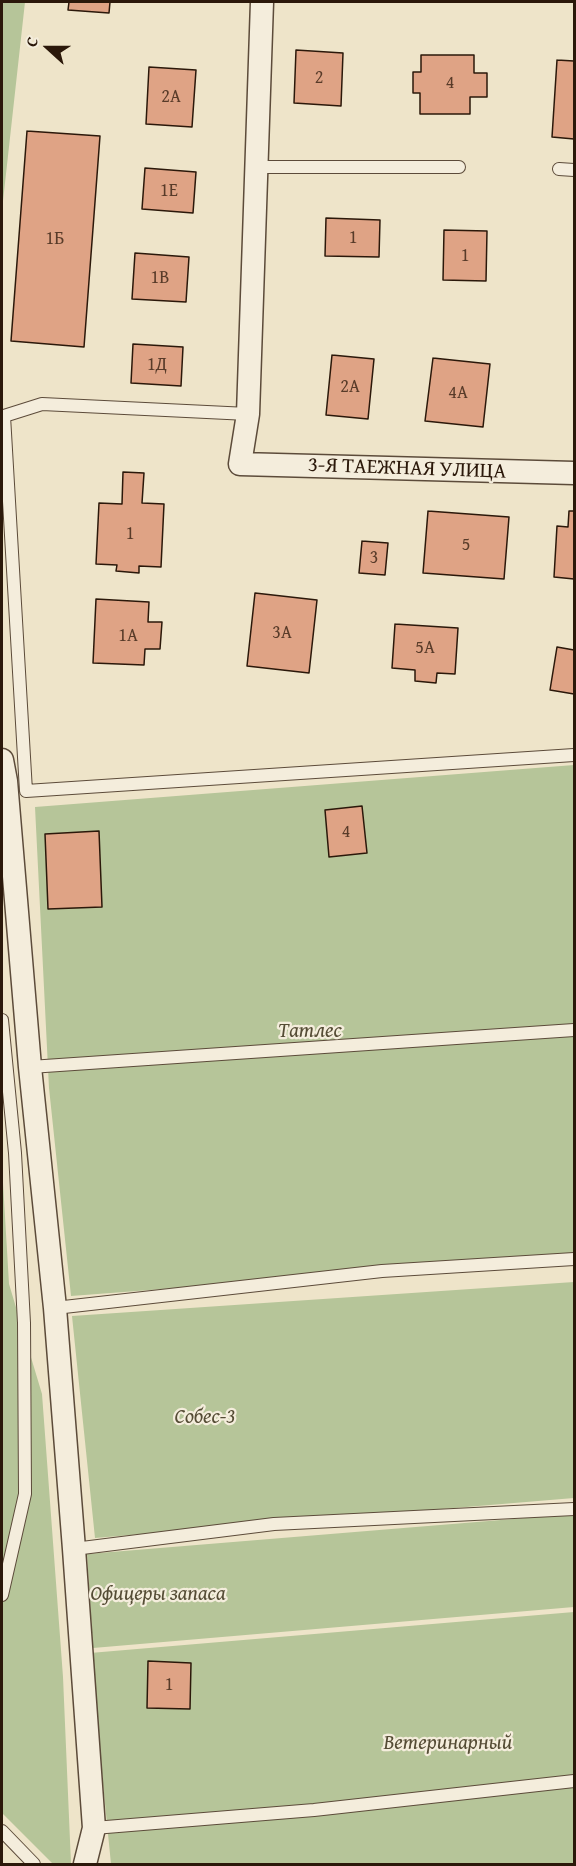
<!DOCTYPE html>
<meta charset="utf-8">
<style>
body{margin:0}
#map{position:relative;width:576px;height:1866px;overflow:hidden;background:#eee4c9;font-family:"Gentium Book Plus",serif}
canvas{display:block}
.frame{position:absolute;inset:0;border:3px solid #2b180a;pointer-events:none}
.north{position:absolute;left:18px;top:18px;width:60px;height:60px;-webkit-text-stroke:4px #f4eddc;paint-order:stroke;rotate:291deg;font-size:16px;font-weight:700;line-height:24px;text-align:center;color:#2b180a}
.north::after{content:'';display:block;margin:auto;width:21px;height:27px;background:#2b180a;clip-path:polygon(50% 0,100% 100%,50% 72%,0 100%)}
</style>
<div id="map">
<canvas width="576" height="1866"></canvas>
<div class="frame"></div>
<div class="north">С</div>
</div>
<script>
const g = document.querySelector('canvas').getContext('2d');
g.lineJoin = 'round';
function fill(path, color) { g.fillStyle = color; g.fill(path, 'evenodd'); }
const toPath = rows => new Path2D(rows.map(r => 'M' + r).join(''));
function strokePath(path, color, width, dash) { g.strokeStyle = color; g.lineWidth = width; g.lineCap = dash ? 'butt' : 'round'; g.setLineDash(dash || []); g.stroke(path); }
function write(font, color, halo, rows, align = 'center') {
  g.font = font + ' "Gentium Book Plus",serif'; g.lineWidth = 4.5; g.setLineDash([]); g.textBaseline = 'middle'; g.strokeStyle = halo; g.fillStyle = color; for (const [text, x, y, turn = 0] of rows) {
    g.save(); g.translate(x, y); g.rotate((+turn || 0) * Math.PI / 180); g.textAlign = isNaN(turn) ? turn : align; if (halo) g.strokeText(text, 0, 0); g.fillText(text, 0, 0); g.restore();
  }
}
const green = toPath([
 [2,2,25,2,2,210],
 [574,765,574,1258,71,1296,49,1088,35,807],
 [2,1166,9,1284,42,1394,63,1677,71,1864,53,1864,2,1813],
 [574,1282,574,1498,95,1538,72,1316],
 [574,1514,574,1607,93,1648,87,1554],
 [574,1612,574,1864,111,1864,90,1653]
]);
const building = toPath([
 [69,2,110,2,109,13,68,10,69,2],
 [296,50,343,53,341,106,294,103,296,50],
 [421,55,474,55,474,73,487,73,487,97,470,97,470,114,420,114,420,93,413,93,413,72,421,72,421,55],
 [557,60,574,61,574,139,552,137,557,60],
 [149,67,196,70,192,127,146,124,149,67],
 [27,131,100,136,84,347,11,341,27,131],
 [145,168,196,172,193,213,142,209,145,168],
 [326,218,380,220,379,257,325,256,326,218],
 [444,230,487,231,486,281,443,280,444,230],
 [135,253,189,257,186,302,132,299,135,253],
 [133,344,183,347,181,386,131,383,133,344],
 [332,355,374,359,368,419,326,415,332,355],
 [433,358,490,364,483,427,425,421,433,358],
 [123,472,144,473,142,503,164,504,161,567,139,566,139,573,116,571,117,565,96,564,99,503,122,504,123,472],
 [428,511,509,517,504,579,423,573,428,511],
 [569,511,574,511,574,579,554,577,557,526,568,527,569,511],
 [362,541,388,543,385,575,359,573,362,541],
 [255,593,317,600,309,673,247,666,255,593],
 [96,599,149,602,148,622,162,622,160,649,145,649,144,665,93,663,96,599],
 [395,624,458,628,455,674,437,673,436,683,415,681,415,670,392,668,395,624],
 [557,647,574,650,574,694,550,690,557,647],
 [362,806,367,853,329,857,325,810,362,806],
 [99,831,102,907,48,909,45,834,99,831],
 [148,1661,191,1663,190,1709,147,1708,148,1661]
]);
const service = toPath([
 [256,167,459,167],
 [559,169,574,170],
 [248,414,42,404,4,416,26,791,574,755],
 [2,1020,15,1153,24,1323,25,1494,2,1595],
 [30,1067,574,1030],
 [55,1308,382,1271,574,1259],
 [74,1549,274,1524,574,1509],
 [94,1828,314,1810,574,1781],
 [2,1831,34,1864]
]);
const minor = toPath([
 [262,2,248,414,240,464,574,473],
 [2,760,6,781,30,1067,55,1308,74,1549,94,1828,85,1864]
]);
const numberNames = [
 ["2",319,78],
 ["4",450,83],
 ["2А",171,97],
 ["1Е",169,191],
 ["1",353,238],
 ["1Б",55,239],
 ["1",465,256],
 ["1В",160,278],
 ["1Д",157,365],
 ["2А",350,387],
 ["4А",458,393],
 ["1",130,534],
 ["5",466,545],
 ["3",374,558],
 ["3А",282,633],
 ["1А",128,636],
 ["5А",425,648],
 ["4",346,832],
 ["1",169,1685]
];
const streetNames = [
 ["3-Я ТАЕЖНАЯ УЛИЦА",407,469,2]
];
const parkNames = [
 ["Татлес",310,1032],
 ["Собес-3",205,1418],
 ["Офицеры запаса",158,1595],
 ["Ветеринарный",448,1744]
];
fill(green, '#b6c599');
fill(building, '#dfa385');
strokePath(building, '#2b180a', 1.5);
strokePath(service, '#5c4b3a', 14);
strokePath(minor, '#5c4b3a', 25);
strokePath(service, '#f4eddc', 12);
strokePath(minor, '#f4eddc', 22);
write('18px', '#583b29', null, numberNames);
write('21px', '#2b180a', '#f4eddc', streetNames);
write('italic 21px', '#554c35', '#f4eddc', parkNames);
</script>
